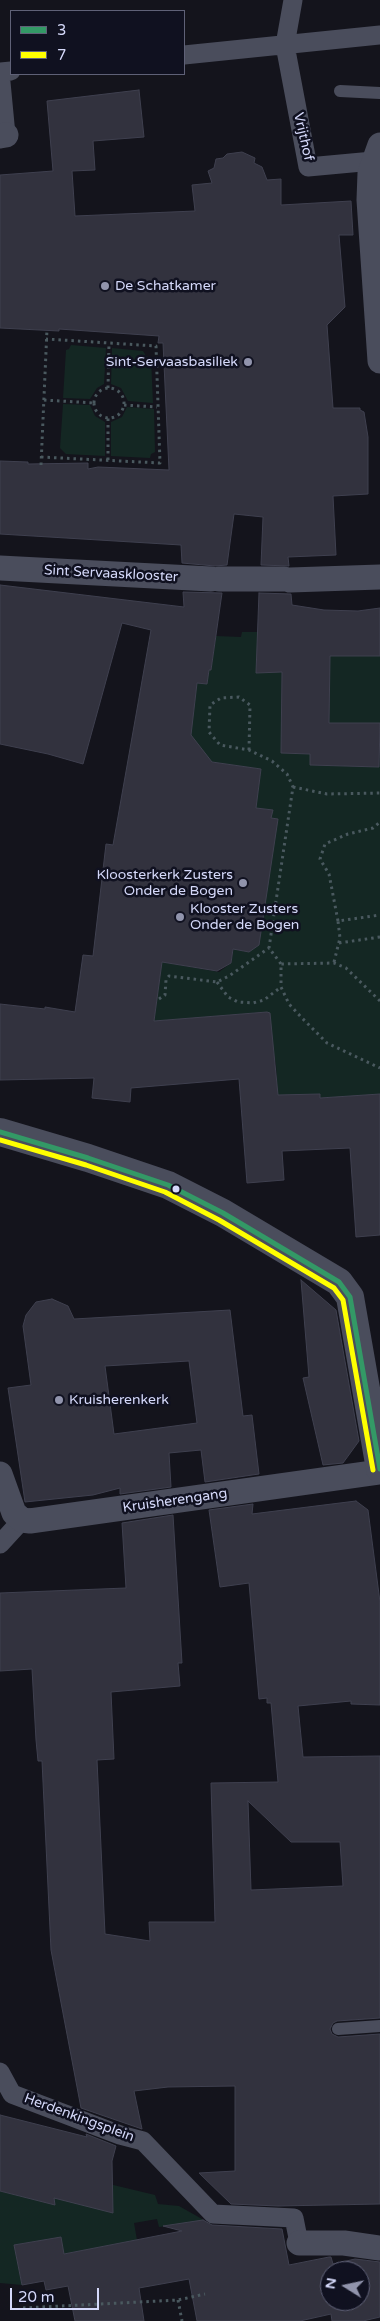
<!DOCTYPE html>
<style>
body{margin:0}
#map{position:relative;width:380px;height:2321px;overflow:hidden;background:#14141c;font-family:"Varela Round",sans-serif}
canvas{display:block}
.legend{position:absolute;left:10px;top:10px;width:175px;height:65px;box-sizing:border-box;background:#101120;border:1px solid #5f6177;margin:0;padding:6px 9px;list-style:none;font-size:15px;color:#d5d9fa}
.legend li{display:flex;align-items:center;gap:10px;height:25px}
.legend b{width:25px;border:1px solid #5f6177}
.north{position:absolute;left:320px;top:2261px;width:50px;height:50px;box-sizing:border-box;background:#101120;border:1px solid #5f6177;border-radius:50%;rotate:280deg;font-size:14px;font-weight:700;line-height:20px;text-align:center;color:#d5d9fa}
.north::after{content:'';display:block;margin:auto;width:18px;height:22px;background:#9194ac;clip-path:polygon(50% 0,100% 100%,50% 72%,0 100%)}
.scale{position:absolute;left:10px;top:2288px;width:89px;height:22px;box-sizing:border-box;border:2px solid #d5d9fa;border-top:0;padding-left:6px;font-size:15px;line-height:18px;white-space:nowrap;color:#d5d9fa;-webkit-text-stroke:4px #101120;paint-order:stroke}
</style>
<div id="map">
<canvas width="380" height="2321"></canvas>
<ul class="legend">
<li><b style="height:6px;background:#396"></b>3</li>
<li><b style="height:6px;background:#ff0"></b>7</li>
</ul>
<div class="north">N</div>
<div class="scale">20 m</div>
</div>
<script>
const g = document.querySelector('canvas').getContext('2d');
g.lineJoin = 'round';
function fill(path, color) { g.fillStyle = color; g.fill(path, 'evenodd'); }
const toPath = rows => new Path2D(rows.map(r => 'M' + r).join(''));
function strokePath(path, color, width, dash) { g.strokeStyle = color; g.lineWidth = width; g.lineCap = dash ? 'butt' : 'round'; g.setLineDash(dash || []); g.stroke(path); }
function write(font, color, halo, rows, align = 'center') {
  g.font = font + ' "Varela Round",sans-serif'; g.lineWidth = 5; g.setLineDash([]); g.textBaseline = 'middle'; g.strokeStyle = halo; g.fillStyle = color; for (const [text, x, y, turn = 0] of rows) {
    g.save(); g.translate(x, y); g.rotate((+turn || 0) * Math.PI / 180); g.textAlign = isNaN(turn) ? turn : align; if (halo) g.strokeText(text, 0, 0); g.fillText(text, 0, 0); g.restore();
  }
}
const green = toPath([
 [71,345,106,348,104,384,97,388,90,399,63,398,66,350,69,349],
 [112,348,143,351,146,356,151,358,153,403,128,401,121,388,111,384],
 [63,404,90,405,95,416,105,422,105,456,66,454,60,448],
 [127,407,154,409,155,452,151,454,150,458,111,456,111,422,122,417],
 [242,632,258,632,256,670,258,673,282,672,281,722,285,724,285,753,310,754,311,765,379,767,380,745,380,1095,320,1098,320,1094,310,1094,278,1101,276,1065,266,1012,154,1021,162,962,219,972,231,963,234,947,236,950,249,952,278,819,271,818,272,810,256,808,261,769,203,761,189,745,197,683,207,684,209,670,211,670,216,636,241,637],
 [380,653,380,723,329,723,330,656,363,656],
 [105,2183,155,2195,158,2204,179,2206,202,2219,204,2226,182,2232,180,2224,159,2227,157,2219,134,2223,137,2240,64,2254,40,2249,38,2241,15,2245,22,2285,0,2283,0,2191,53,2204,54,2198]
]);
const building = toPath([
 [139,90,144,137,93,141,95,170,72,171,75,216,195,211,192,185,212,183,208,171,214,168,216,159,223,158,227,154,242,152,255,158,254,163,262,167,267,180,281,179,281,205,351,201,353,235,339,235,345,307,327,325,333,408,360,408,360,410,364,412,368,437,368,494,333,496,336,555,288,557,289,566,261,565,263,517,234,514,227,565,215,566,182,563,181,545,0,534,0,461,28,462,28,464,88,463,88,469,98,467,169,470,163,343,158,343,159,336,59,329,59,331,0,328,0,175,53,171,47,101,139,90],
 [0,585,184,607,183,592,222,593,211,670,209,670,207,684,197,683,191,735,212,762,261,769,256,808,273,810,271,818,278,819,259,945,249,952,233,949,231,963,217,971,162,962,154,1021,267,1012,270,1013,278,1095,320,1094,320,1098,380,1094,380,1235,356,1237,350,1148,282,1151,284,1180,247,1183,239,1079,131,1088,130,1102,92,1098,94,1078,0,1080,0,1004,45,1009,45,1007,75,1012,83,955,93,956,106,844,113,845,151,630,122,623,83,764,48,754,0,744,0,585],
 [259,593,291,594,292,605,324,610,358,611,380,608,380,656,330,656,329,723,380,723,379,767,310,765,310,754,281,753,282,672,256,673,259,593],
 [301,1280,336,1310,359,1441,343,1463,323,1465,303,1378,309,1377,301,1280],
 [52,1299,68,1306,74,1319,230,1310,243,1416,252,1415,259,1474,205,1482,201,1450,169,1453,171,1487,120,1494,120,1488,93,1495,25,1502,8,1388,31,1385,23,1326,26,1315,36,1302,52,1299],
 [189,1361,197,1423,114,1434,105,1366,189,1361],
 [356,1501,368,1510,380,1602,380,1705,351,1704,351,1701,298,1706,303,1757,380,1756,380,2018,337,2021,333,2023,330,2029,332,2034,338,2037,380,2034,380,2204,278,2206,231,2204,199,2173,235,2171,235,2086,168,2087,134,2091,142,2129,81,2108,51,1950,42,1761,38,1761,36,1740,32,1669,0,1671,0,1593,126,1588,122,1523,173,1515,182,1663,178,1663,180,1686,111,1692,114,1759,97,1760,105,1934,150,1941,149,1922,215,1922,211,1783,278,1782,271,1703,267,1703,267,1698,259,1699,249,1583,220,1587,209,1510,253,1504,252,1514,356,1501],
 [248,1801,291,1842,340,1842,343,1886,251,1890,248,1801],
 [0,2115,87,2137,86,2134,116,2146,112,2161,113,2213,54,2198,55,2205,0,2191,0,2115],
 [203,2220,212,2225,282,2229,289,2265,329,2257,331,2257,333,2264,355,2259,380,2262,380,2317,363,2321,332,2321,331,2314,300,2321,197,2321,189,2279,139,2288,144,2321,75,2321,68,2286,46,2290,44,2281,22,2285,14,2245,61,2237,64,2254,182,2231,163,2226,203,2220],
 [330,2271,360,2271,360,2301,330,2301,330,2271]
]);
const path = toPath([
 '94 403a15 15 0 1 1 30 0a15 15 0 1 1-30 0Z',
 [108,388,109,343],
 [44,400,94,403],
 [124,405,157,407],
 [41,457,160,463,156,346,46,339],
 [108,460,108,418],
 [41,465,47,329],
 [249,750,250,705,239,697,221,698,210,705,209,732,220,745,249,750,272,761,287,774,293,787,269,948,281,964],
 [293,787,327,794,380,793],
 [338,921,329,874,320,859,325,844,348,834,373,828,380,822],
 [339,943,380,937],
 [334,962,340,938,338,921,380,915],
 [217,982,228,997,238,1002,253,1003,264,1000,281,987],
 [159,999,165,995,166,980,169,976,217,982,229,976,269,948],
 [380,1001,346,968,334,963,281,964,281,987,289,1004,302,1018,327,1043,380,1068],
 [178,2300,182,2321],
 [23,2308,178,2300,205,2294]
]);
const service = toPath([
 [340,91,380,93],
 [338,2029,380,2026]
]);
const pedestrian = toPath([
 [293,0,285,45,308,167,373,161],
 [184,55,380,35],
 [6,135,0,72,11,71],
 [0,1544,22,1520],
 [0,2072,12,2094,120,2135,143,2141,213,2214,294,2218,299,2243]
]);
const minor = toPath([
 [0,136,6,135],
 [380,145,370,173,369,200,380,361],
 [0,568,211,579],
 [219,579,284,579],
 [290,580,380,577],
 [0,1474,14,1513,22,1520,30,1521,380,1472],
 [299,2243,344,2243,380,2248]
]);
const tertiary = toPath([
 [0,1132,88,1158,168,1185,223,1213,339,1282,350,1297,380,1469]
]);
const bus1 = toPath([
 [0,1132,88,1158,168,1185,223,1213,339,1282,350,1297,380,1469]
]);
const bus2 = toPath([
 [0,1140,86,1165,165,1192,219,1220,334,1288,343,1300,373,1470]
]);
const markers = [
 [105,286,5,"#9194ac"],
 [248,362,5,"#9194ac"],
 [243,883,5,"#9194ac"],
 [180,917,5,"#9194ac"],
 [176,1189,4.5,"#d5d9fa"],
 [59,1400,5,"#9194ac"]
];
const streetNames = [
 ["Vrijthof",303,137,77],
 ["Sint Servaasklooster",111,574,3],
 ["Kruisherengang",175,1501,-8],
 ["Herdenkingsplein",79,2118,20]
];
const poiNames = [
 ["De Schatkamer",115,286],
 ["Sint-Servaasbasiliek",238,362,"right"],
 ["Kloosterkerk Zusters",233,875,"right"],
 ["Onder de Bogen",233,891,"right"],
 ["Klooster Zusters",190,909],
 ["Onder de Bogen",190,925],
 ["Kruisherenkerk",69,1400]
];
fill(green, '#142723');
fill(building, '#32323e');
strokePath(building, '#3f404f', 1);
strokePath(path, '#4a595f', 3, [2.5, 4]);
strokePath(service, '#4a4d5c', 12);
strokePath(pedestrian, '#4a4d5c', 19);
strokePath(minor, '#4a4d5c', 25);
strokePath(tertiary, '#4a4d5c', 28);
strokePath(bus1, '#396', 5);
strokePath(bus2, '#ff0', 5);
for (const [x, y, r, color] of markers) { const dot = new Path2D(); dot.arc(x, y, r, 0, 2 * Math.PI); g.fillStyle = color; g.fill(dot); strokePath(dot, '#101120', 2); }
write('14px', '#d5d9fa', '#101120', streetNames);
write('14px', '#d5d9fa', '#101120', poiNames, 'left');
</script>
